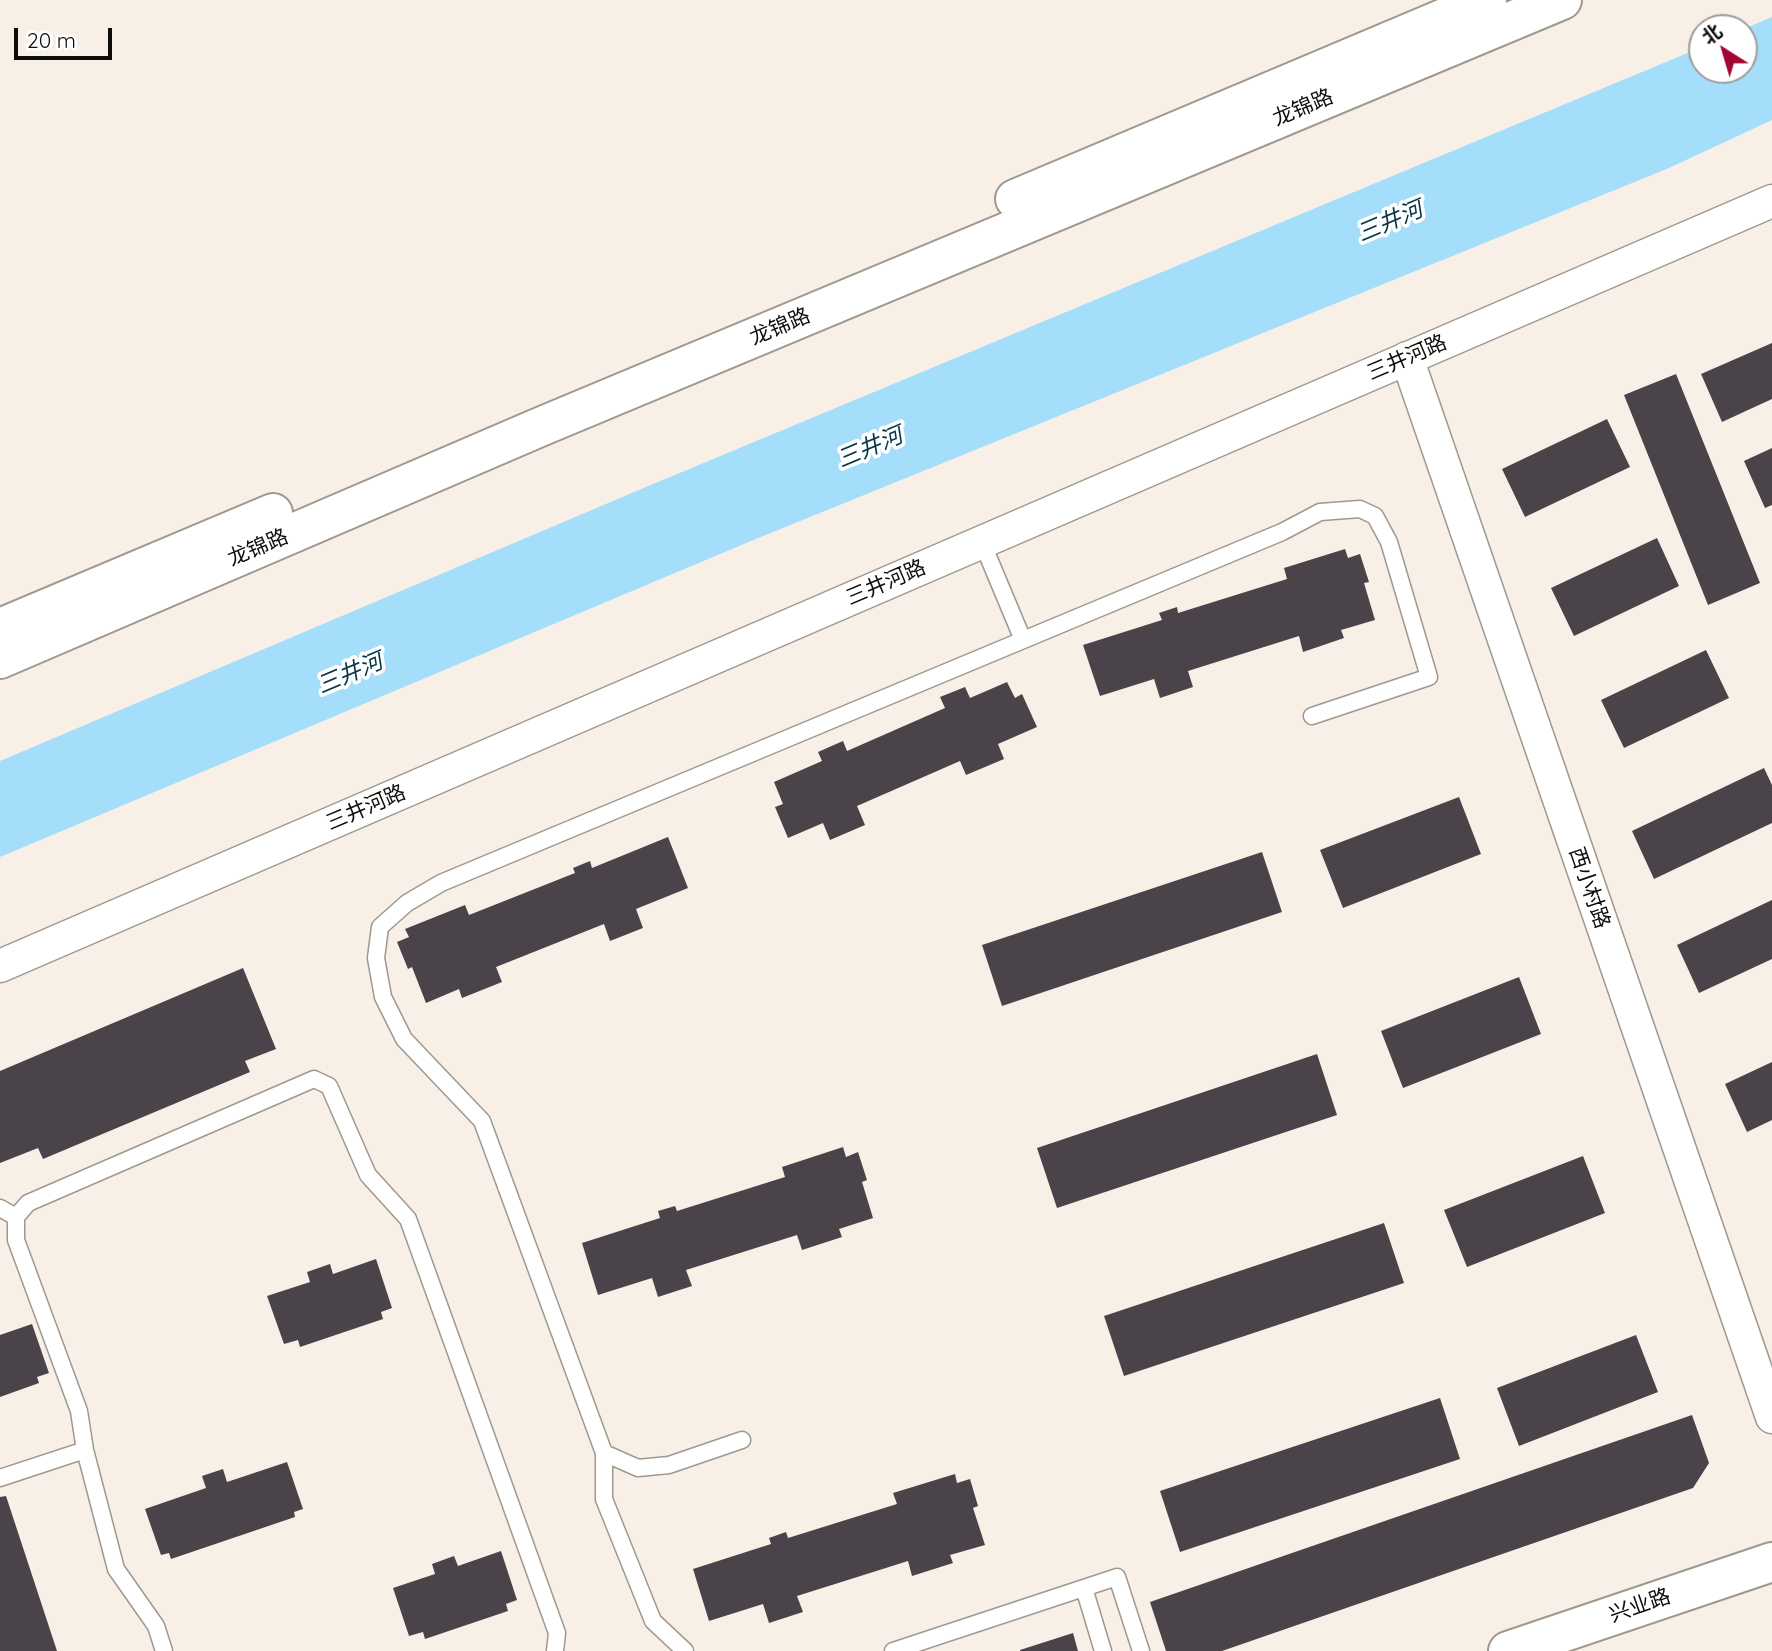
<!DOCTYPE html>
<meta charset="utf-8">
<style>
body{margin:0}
#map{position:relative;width:1772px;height:1651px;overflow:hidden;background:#f8f0e6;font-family:Quicksand,"Noto Sans SC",sans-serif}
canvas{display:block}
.north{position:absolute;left:1688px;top:14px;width:70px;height:70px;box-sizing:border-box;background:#fff;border:2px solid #9f9e9d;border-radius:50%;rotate:323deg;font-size:19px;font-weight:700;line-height:28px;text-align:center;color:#0f0d0a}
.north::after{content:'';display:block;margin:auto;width:24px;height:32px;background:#a30534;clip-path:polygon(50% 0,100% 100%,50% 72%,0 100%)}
.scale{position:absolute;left:14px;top:28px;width:98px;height:32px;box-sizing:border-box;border:4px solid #0f0d0a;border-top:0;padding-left:9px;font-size:21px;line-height:24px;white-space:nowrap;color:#0f0d0a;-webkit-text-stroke:5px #fff;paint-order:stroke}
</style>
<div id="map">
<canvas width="1772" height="1651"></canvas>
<div class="north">北</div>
<div class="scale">20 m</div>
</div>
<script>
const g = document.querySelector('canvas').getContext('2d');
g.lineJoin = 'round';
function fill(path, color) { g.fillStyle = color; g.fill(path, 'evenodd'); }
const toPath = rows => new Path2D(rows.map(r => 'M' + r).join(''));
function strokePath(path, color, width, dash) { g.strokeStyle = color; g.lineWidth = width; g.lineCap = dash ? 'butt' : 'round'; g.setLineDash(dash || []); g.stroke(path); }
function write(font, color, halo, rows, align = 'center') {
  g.font = font + ' Quicksand,"Noto Sans SC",sans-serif'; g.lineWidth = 7; g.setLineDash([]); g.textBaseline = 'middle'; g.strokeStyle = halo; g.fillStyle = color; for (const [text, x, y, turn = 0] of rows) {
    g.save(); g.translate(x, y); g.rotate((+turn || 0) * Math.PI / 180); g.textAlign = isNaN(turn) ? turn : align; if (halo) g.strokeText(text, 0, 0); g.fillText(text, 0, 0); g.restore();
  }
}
const water = toPath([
 [1772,17,1772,120,1669,168,751,541,0,857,0,761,646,487,1702,47,1702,70,1744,70,1744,29]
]);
const building = toPath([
 [1772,343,1772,399,1722,422,1701,374],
 [1676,374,1760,583,1708,605,1624,395],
 [1607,419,1630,467,1525,517,1502,469],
 [1772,448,1772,505,1765,508,1744,461],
 [1657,538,1679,586,1574,636,1551,588],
 [1345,549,1348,558,1360,554,1369,582,1364,583,1375,620,1341,630,1344,638,1303,652,1299,636,1188,671,1193,687,1160,698,1154,679,1100,696,1083,645,1162,620,1159,613,1177,607,1178,613,1287,579,1284,568],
 [1706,650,1729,698,1624,748,1601,700],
 [1007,682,1015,698,1022,694,1037,727,998,744,1004,759,966,775,960,761,857,806,865,825,830,840,823,823,788,838,775,807,783,804,774,782,822,761,818,752,843,741,847,751,945,708,940,697,965,687,970,698],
 [1764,768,1772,785,1772,823,1654,879,1632,831],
 [1459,797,1481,854,1343,908,1320,850],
 [668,837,688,888,636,909,643,928,610,941,604,924,496,967,502,982,462,998,459,989,426,1003,412,967,408,969,397,942,409,937,405,929,465,905,469,915,575,873,573,868,590,861,592,868],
 [1262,852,1282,912,1002,1006,982,945],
 [1772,900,1772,959,1699,993,1677,945],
 [243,968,276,1049,245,1061,250,1072,43,1159,38,1148,0,1163,0,1071],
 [1519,977,1541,1034,1403,1088,1381,1031],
 [1317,1054,1337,1115,1057,1208,1037,1148],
 [1772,1062,1772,1120,1747,1132,1725,1084],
 [843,1147,846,1157,858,1152,867,1180,862,1182,873,1218,839,1229,842,1237,802,1250,797,1235,686,1270,692,1286,658,1297,652,1278,598,1295,582,1243,660,1218,658,1211,675,1206,677,1211,785,1177,782,1167],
 [1583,1156,1605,1213,1467,1267,1444,1210],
 [1384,1223,1404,1283,1124,1376,1104,1316],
 [376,1259,392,1308,381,1312,383,1319,300,1347,298,1340,284,1344,267,1296,310,1282,307,1272,330,1264,333,1274],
 [32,1324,49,1373,37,1377,39,1383,0,1397,0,1335],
 [1636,1335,1658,1392,1519,1446,1497,1388],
 [1440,1398,1460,1459,1180,1552,1160,1491],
 [1692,1415,1709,1463,1693,1488,1222,1651,1166,1651,1150,1602],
 [287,1462,303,1509,294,1512,295,1517,171,1559,169,1553,161,1555,145,1509,206,1488,202,1476,223,1469,227,1482],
 [955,1474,957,1483,970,1479,978,1506,973,1508,985,1545,950,1555,953,1563,912,1576,908,1561,797,1596,803,1612,769,1623,763,1604,709,1621,693,1569,771,1544,769,1538,786,1532,788,1538,897,1504,893,1493],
 [6,1496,57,1651,0,1651,0,1497],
 [501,1551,517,1600,506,1604,508,1611,425,1639,423,1632,409,1636,393,1588,435,1574,432,1564,454,1556,458,1566],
 [1073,1633,1078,1651,1020,1651,1020,1650]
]);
const lane = toPath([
 [982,542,1023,640],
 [0,1208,16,1217],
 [604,1453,638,1468,669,1465,742,1440],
 [0,1478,85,1450],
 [1084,1588,1103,1651],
 [164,1651,156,1626,116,1569,85,1450,79,1411,16,1240,16,1217,28,1203,314,1079,329,1086,368,1175,408,1219,557,1633,555,1651],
 [685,1651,653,1621,604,1499,604,1453,482,1121,404,1039,383,997,376,958,380,927,407,903,441,883,1282,532,1320,512,1360,509,1375,516,1389,542,1429,677,1312,716],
 [893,1651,1117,1577,1141,1651]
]);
const street = toPath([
 [1407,358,1772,1417],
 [0,966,1772,201]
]);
const secondary = toPath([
 [1015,199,1487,0],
 [0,628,273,513],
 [0,659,540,427,1562,0],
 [1508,1651,1772,1562]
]);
const streetNames = [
 ["龙锦路",1303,108,-23],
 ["龙锦路",780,327,-23],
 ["三井河路",1407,358,-23],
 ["龙锦路",258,548,-23],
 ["三井河路",886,583,-23],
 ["三井河路",366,808,-23],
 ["西小村路",1589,888,71],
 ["兴业路",1640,1606,-19]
];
const waterNames = [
 ["三井河",1390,222,-23],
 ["三井河",870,448,-23],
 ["三井河",350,674,-23]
];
fill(water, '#a5defa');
fill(building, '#4a434a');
strokePath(lane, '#9f988e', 19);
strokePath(street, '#9f988e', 35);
strokePath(secondary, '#9f988e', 42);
strokePath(lane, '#fff', 16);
strokePath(street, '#fff', 32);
strokePath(secondary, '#fff', 38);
write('21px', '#0f0d0a', '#fff', streetNames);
write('italic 23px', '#043548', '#fff', waterNames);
</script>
